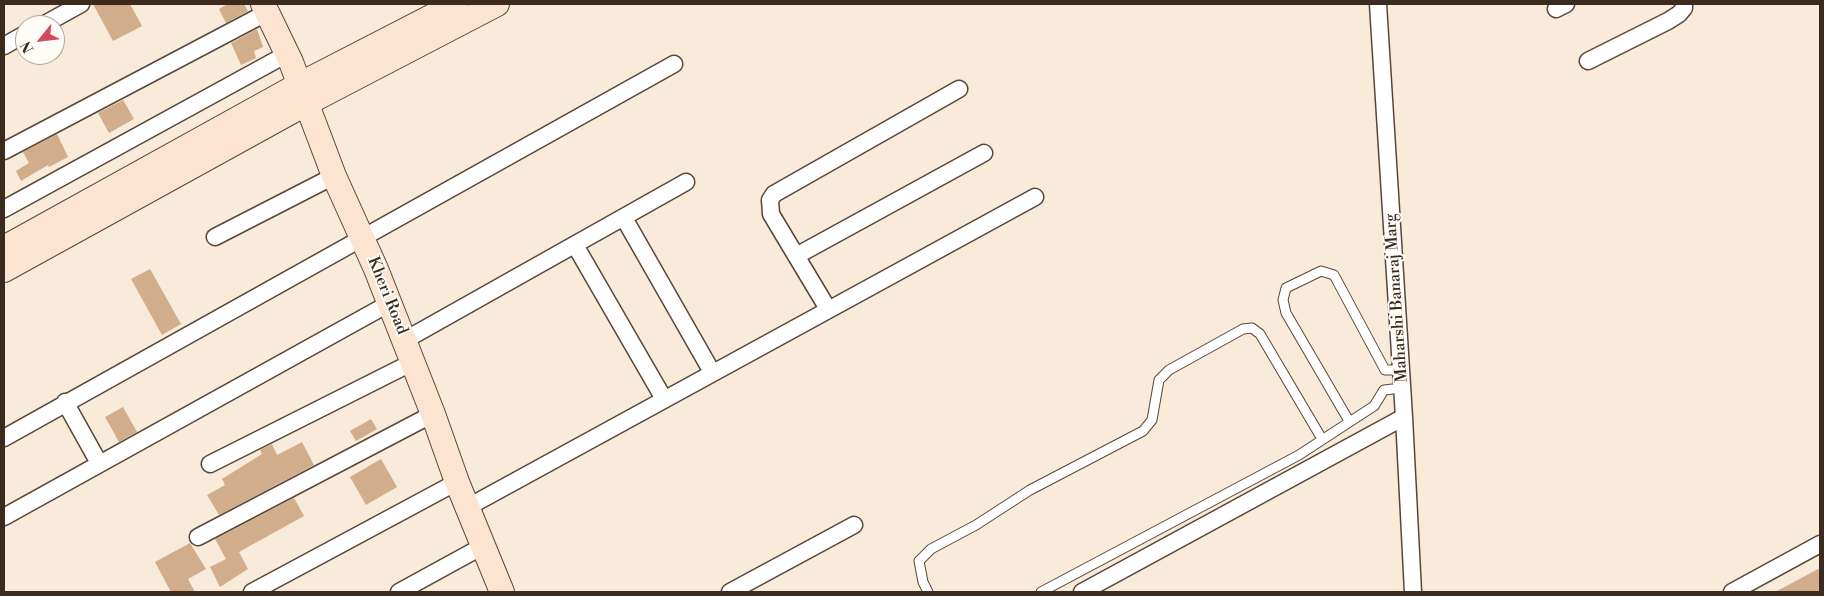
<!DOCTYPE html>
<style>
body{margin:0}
#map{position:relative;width:1824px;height:596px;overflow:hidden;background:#f8ebd9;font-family:"Libre Bodoni",serif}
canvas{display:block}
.frame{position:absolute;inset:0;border:5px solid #3b2a1e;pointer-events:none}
.north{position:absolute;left:15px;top:15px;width:50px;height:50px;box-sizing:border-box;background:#fdfcf7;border:1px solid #afa8a0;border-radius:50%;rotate:241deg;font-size:14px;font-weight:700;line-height:20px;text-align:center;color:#3b2a1e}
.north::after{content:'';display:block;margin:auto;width:18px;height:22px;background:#d1495b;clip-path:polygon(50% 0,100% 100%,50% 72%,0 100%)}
</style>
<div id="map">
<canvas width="1824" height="596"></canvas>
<div class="frame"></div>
<div class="north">N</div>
</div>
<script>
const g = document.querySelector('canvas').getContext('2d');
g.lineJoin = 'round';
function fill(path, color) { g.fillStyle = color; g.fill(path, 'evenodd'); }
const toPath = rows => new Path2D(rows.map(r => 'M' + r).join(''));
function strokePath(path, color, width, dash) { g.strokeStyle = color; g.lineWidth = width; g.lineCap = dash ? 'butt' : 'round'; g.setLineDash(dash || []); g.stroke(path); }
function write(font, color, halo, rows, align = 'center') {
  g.font = font + ' "Libre Bodoni",serif'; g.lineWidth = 4; g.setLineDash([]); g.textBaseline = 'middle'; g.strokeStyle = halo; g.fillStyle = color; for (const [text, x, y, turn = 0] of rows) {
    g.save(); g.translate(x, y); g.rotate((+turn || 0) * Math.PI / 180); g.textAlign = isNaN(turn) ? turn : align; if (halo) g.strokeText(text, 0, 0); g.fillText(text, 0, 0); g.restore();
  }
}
const building = toPath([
 [93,4,130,4,142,26,113,41],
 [228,4,244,4,248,11,226,23,219,9],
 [257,29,263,47,254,51,256,58,241,65,231,43],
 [123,100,134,119,109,133,98,113],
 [57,134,68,157,49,167,48,165,21,181,16,171,29,163,23,152],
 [150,269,181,324,162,335,131,279],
 [123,407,137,432,119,442,105,417],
 [371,419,377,429,356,441,350,431],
 [302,442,314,465,219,515,207,495,225,485,222,479,262,454,260,450,272,444,277,455],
 [381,459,397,487,366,505,350,477],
 [294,498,304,516,239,552,248,569,220,587,210,567,226,559,215,539],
 [190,543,206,569,188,579,195,592,171,592,155,562],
 [1820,568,1820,592,1775,592]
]);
const lane = toPath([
 [1349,421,1286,313,1283,300,1286,288,1321,271,1334,275,1385,370,1401,370],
 [928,592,923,582,919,561,931,549,976,525,1030,490,1143,431,1152,420,1159,380,1169,370,1243,329,1252,328,1260,334,1322,439],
 [1041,592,1299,455,1374,406,1384,390,1402,388]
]);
const street = toPath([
 [1378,4,1404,417,1413,592],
 [1556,9,1566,4],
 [43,25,81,4],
 [4,46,25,34],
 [1588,61,1668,21,1679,14,1684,8,1684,4],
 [4,151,266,13],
 [4,209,287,54],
 [624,218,712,372],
 [215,237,334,176],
 [575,245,664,399],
 [796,256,984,153],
 [828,309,771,214,770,200,774,194,959,89],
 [405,340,686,182],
 [65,402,99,463],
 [4,438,674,64],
 [210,464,413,362],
 [468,507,1035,197],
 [4,517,390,303],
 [198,537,433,414],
 [252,592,457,482],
 [399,592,483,546],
 [730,592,854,525],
 [1082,592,1404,417],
 [1732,592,1820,544]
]);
const secondary = toPath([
 [263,4,291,62,334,176,376,269,433,414,457,482,502,592],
 [4,248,293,88,456,4],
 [4,270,307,103,497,4]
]);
const streetNames = [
 ["Kheri Road",387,296,68],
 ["Maharshi Banaraj Marg",1397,298,-94]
];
fill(building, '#d1ad8b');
strokePath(lane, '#57473a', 11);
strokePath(street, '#57473a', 19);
strokePath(secondary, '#57473a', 26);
strokePath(lane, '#fff', 9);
strokePath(street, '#fff', 16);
strokePath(secondary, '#fde4d1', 24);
write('16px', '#3b2a1e', '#fdfcf7', streetNames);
</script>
